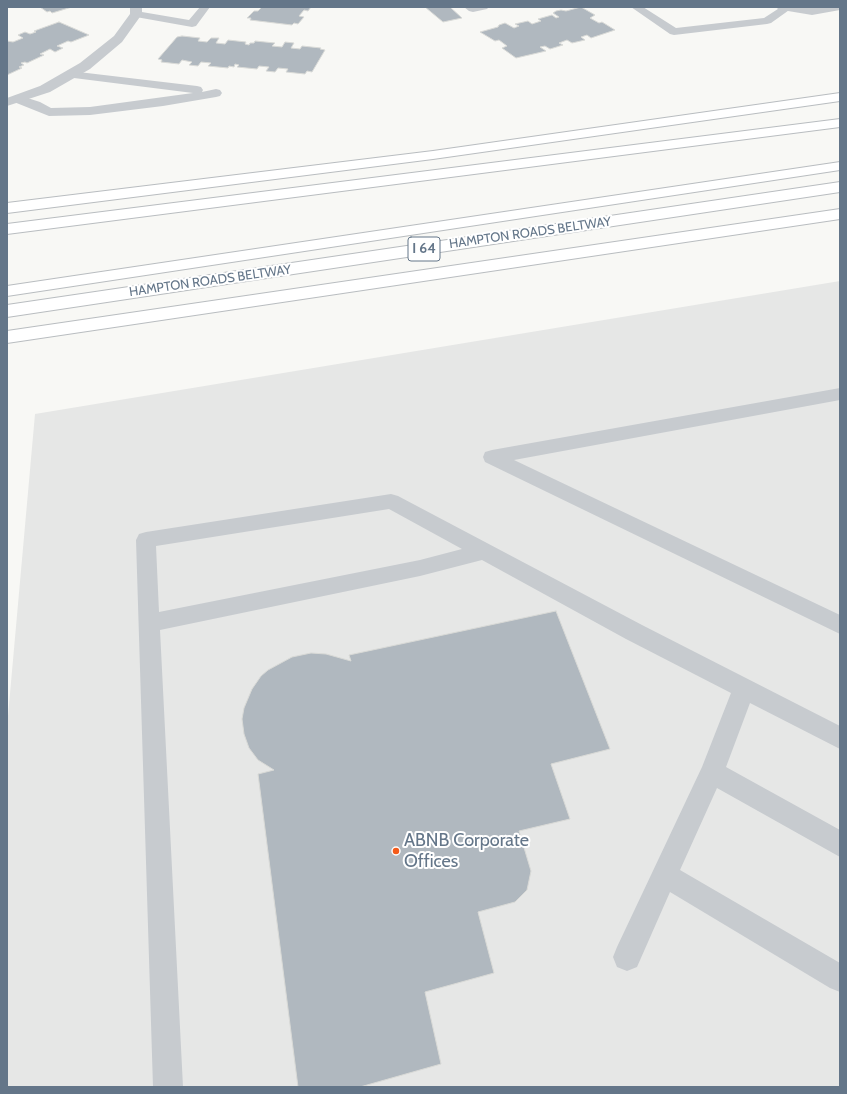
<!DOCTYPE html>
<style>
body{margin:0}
#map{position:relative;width:847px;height:1094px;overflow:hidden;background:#f8f8f5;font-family:Cabin,sans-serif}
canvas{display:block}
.frame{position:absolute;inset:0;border:8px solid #647689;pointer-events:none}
</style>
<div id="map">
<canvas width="847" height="1094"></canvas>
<div class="frame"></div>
</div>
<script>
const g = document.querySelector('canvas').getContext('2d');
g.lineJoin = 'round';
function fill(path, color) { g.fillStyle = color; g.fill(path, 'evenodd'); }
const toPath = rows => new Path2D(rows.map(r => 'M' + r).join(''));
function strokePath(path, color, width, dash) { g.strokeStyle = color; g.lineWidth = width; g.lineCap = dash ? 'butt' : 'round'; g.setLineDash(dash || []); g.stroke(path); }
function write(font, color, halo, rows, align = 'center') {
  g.font = font + ' Cabin,sans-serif'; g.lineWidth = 4; g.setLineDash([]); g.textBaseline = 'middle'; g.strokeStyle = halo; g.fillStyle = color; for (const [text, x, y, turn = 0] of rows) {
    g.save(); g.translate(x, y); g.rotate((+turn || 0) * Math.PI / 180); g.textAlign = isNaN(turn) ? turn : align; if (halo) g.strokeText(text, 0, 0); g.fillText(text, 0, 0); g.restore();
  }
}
const built = toPath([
 [840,281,840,1087,7,1087,7,727,35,414]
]);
const building = toPath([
 [40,7,72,7,52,13,50,11,47,12,40,7],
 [262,7,311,7,308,11,304,10,299,16,304,17,298,24,294,23,292,25,250,20,251,18,247,18,254,11,258,11,262,7],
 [425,7,450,7,462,18,443,22,425,7],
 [581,7,595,15,590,18,599,23,602,22,615,30,591,38,587,35,581,37,585,40,572,43,567,40,559,43,563,45,550,49,545,46,540,47,546,51,516,58,502,48,507,46,499,40,495,41,480,32,498,27,499,25,505,23,514,28,519,26,515,24,528,21,532,24,541,21,538,19,552,15,556,18,559,17,553,13,556,11,561,10,566,11,581,7],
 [59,22,89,35,71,42,68,41,57,46,63,48,55,52,50,49,40,54,44,55,27,63,25,62,21,63,24,65,19,67,22,68,7,75,7,41,13,42,23,38,18,35,25,32,30,34,36,32,34,31,59,22],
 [182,36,200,38,198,41,207,42,211,38,219,38,216,43,225,44,228,40,246,42,245,44,249,45,250,43,254,43,255,41,275,43,272,46,282,47,285,42,294,43,291,48,300,49,302,46,321,48,320,49,325,50,312,72,307,71,305,74,286,72,288,69,278,68,275,72,266,71,269,67,259,66,257,69,237,67,239,65,235,64,234,67,229,66,228,68,208,66,211,63,201,62,198,66,189,65,192,62,182,60,179,64,161,62,162,60,158,59,177,37,182,36],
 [556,611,610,749,551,764,570,819,519,831,531,871,527,890,515,902,478,912,494,973,425,992,441,1064,360,1087,298,1087,258,774,274,770,258,760,249,748,244,734,242,719,244,708,252,689,261,676,268,670,292,657,311,653,326,654,351,661,349,655,556,611]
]);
const lane = toPath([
 [200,7,210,7,196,26,192,27,136,17,131,14,136,11,189,20,200,7],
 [631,7,643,7,676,28,764,18,781,7,792,8,771,23,767,24,674,35,670,34,631,7],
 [70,71,197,86,201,87,203,90,202,92,216,89,220,90,222,93,220,96,216,97,163,106,90,115,49,116,14,102,12,99,14,96,18,95,40,102,51,108,90,107,193,93,66,77,64,75,66,73,70,71],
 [840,388,840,400,514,460,840,615,840,634,485,462,483,457,485,452,492,450,840,388],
 [391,494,398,496,642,625,840,726,840,749,750,703,726,767,840,830,840,857,717,788,680,870,840,963,840,992,830,988,670,892,637,967,627,971,617,967,613,957,617,947,702,767,731,693,626,639,482,560,420,576,160,630,183,1087,153,1087,136,540,139,534,146,532,391,494],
 [389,509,462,549,420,560,159,612,156,546,389,509]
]);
const street = toPath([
 [130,7,142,7,142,14,122,42,90,69,50,92,7,106,7,98,40,86,80,63,114,36,130,14,130,7],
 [464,7,489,7,487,9,473,12,469,11,464,7],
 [776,7,840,7,840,10,812,15,782,10,778,9,776,7]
]);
const highway = toPath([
 [840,93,840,101,433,159,7,213,7,203,433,151,840,93],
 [840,119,840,127,7,234,7,224,840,119],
 [840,162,840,170,7,296,7,286,840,162],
 [840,182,840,192,7,317,7,305,840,182],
 [840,209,840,219,7,343,7,331,840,209]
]);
const markers = [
 [396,851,4,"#f45a19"]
];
const farStreetnames = [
 ["HAMPTON ROADS BELTWAY",530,233,-8],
 ["HAMPTON ROADS BELTWAY",210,281,-8]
];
const shields = [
 [424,249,32]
];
const shieldNames = [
 ["I 64",424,249]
];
const nearPoinames = [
 ["ABNB Corporate",404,841],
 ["Offices",404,862]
];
fill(built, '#e6e7e6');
fill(building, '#b0b8bf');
strokePath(building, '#d9dad7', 1);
strokePath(highway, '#b9bdc0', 2);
fill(lane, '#c7cbcf');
fill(street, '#c7cbcf');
fill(highway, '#fff');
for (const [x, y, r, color] of markers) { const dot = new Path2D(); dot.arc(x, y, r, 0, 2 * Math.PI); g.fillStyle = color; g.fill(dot); strokePath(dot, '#fff', 1.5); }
write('13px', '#647689', '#fff', farStreetnames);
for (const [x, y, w] of shields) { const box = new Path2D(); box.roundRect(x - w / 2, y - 12, w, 24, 3); g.fillStyle = '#fff'; g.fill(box); strokePath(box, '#647689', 1); }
write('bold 14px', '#647689', null, shieldNames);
write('18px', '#647689', '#fff', nearPoinames, 'left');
</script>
